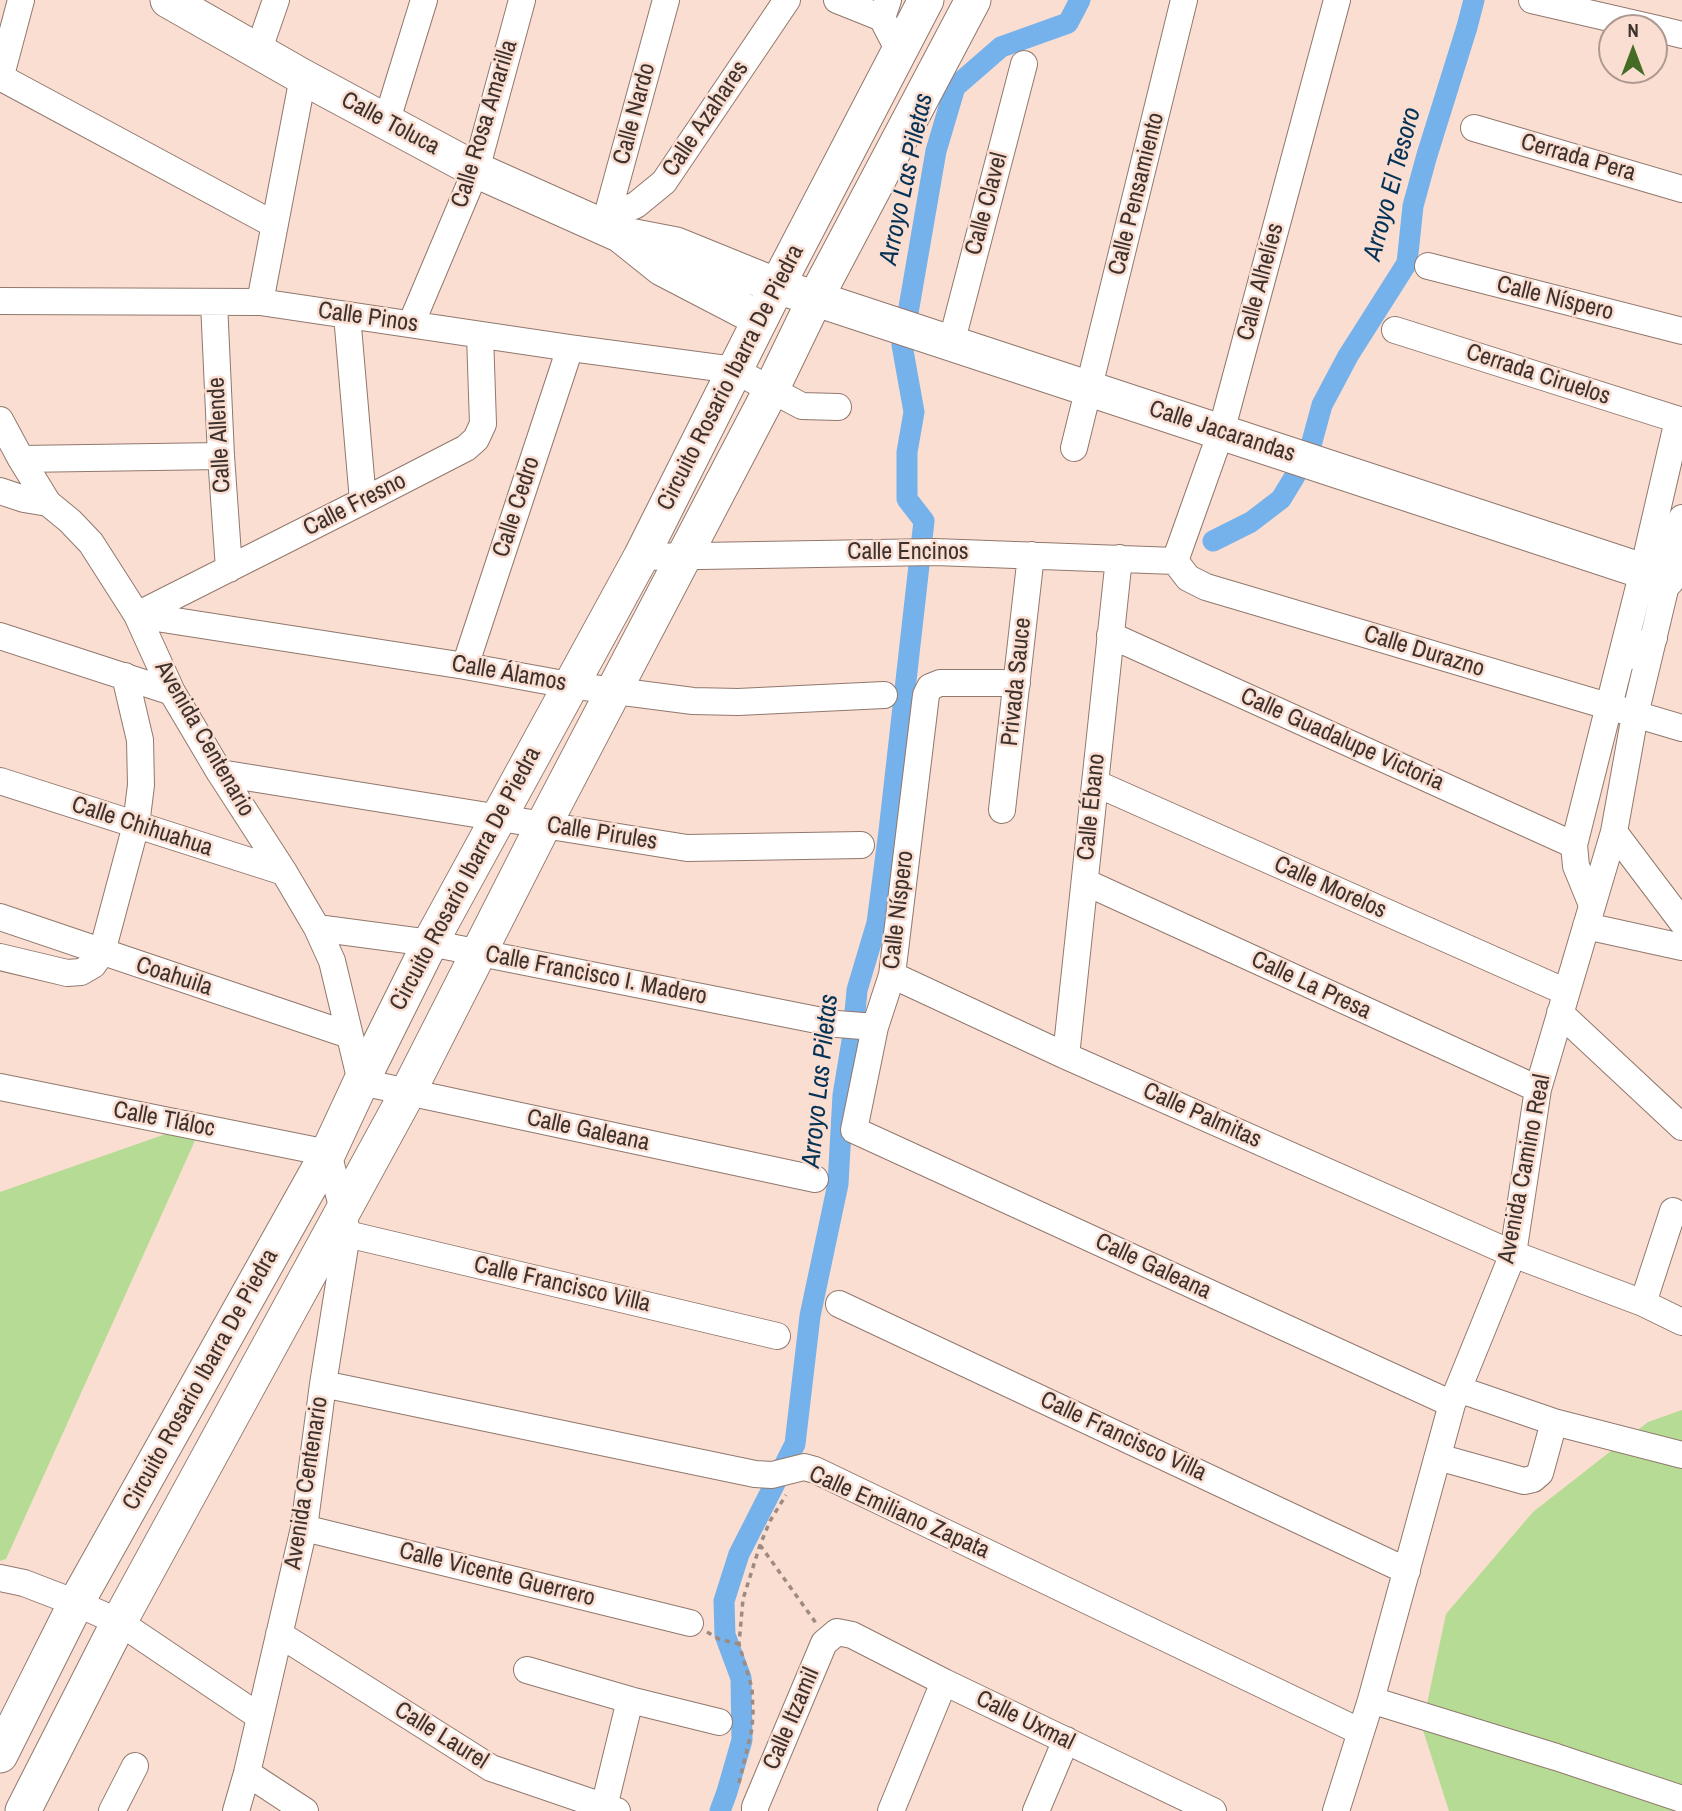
<!DOCTYPE html>
<meta charset="utf-8">
<style>
body{margin:0}
#map{position:relative;width:1682px;height:1811px;overflow:hidden;background:#faded1;font-family:"Archivo Narrow",sans-serif}
canvas{display:block}
.north{position:absolute;left:1598px;top:14px;width:70px;height:70px;box-sizing:border-box;background:#faded1;border:2px solid #ae9990;border-radius:50%;rotate:0deg;font-size:19px;font-weight:700;line-height:28px;text-align:center;color:#3d322e}
.north::after{content:'';display:block;margin:auto;width:24px;height:32px;background:#456c27;clip-path:polygon(50% 0,100% 100%,50% 72%,0 100%)}
</style>
<div id="map">
<canvas width="1682" height="1811"></canvas>
<div class="north">N</div>
</div>
<script>
const g = document.querySelector('canvas').getContext('2d');
g.lineJoin = 'round';
function fill(path, color) { g.fillStyle = color; g.fill(path, 'evenodd'); }
const toPath = rows => new Path2D(rows.map(r => 'M' + r).join(''));
function strokePath(path, color, width, dash) { g.strokeStyle = color; g.lineWidth = width; g.lineCap = dash ? 'butt' : 'round'; g.setLineDash(dash || []); g.stroke(path); }
function write(font, color, halo, rows, align = 'center') {
  g.font = font + ' "Archivo Narrow",sans-serif'; g.lineWidth = 5; g.setLineDash([]); g.textBaseline = 'middle'; g.strokeStyle = halo; g.fillStyle = color; for (const [text, x, y, turn = 0] of rows) {
    g.save(); g.translate(x, y); g.rotate((+turn || 0) * Math.PI / 180); g.textAlign = isNaN(turn) ? turn : align; if (halo) g.strokeText(text, 0, 0); g.fillText(text, 0, 0); g.restore();
  }
}
const green = toPath([
 [183,1128,198,1134,6,1559,0,1561,0,1192],
 [1682,1410,1682,1811,1449,1811,1422,1727,1446,1614,1533,1512,1648,1422]
]);
const canal = toPath([
 [908,313,936,151,955,87,1001,47,1068,23,1080,0],
 [1310,449,1322,405,1348,356,1407,263,1413,206,1427,155,1467,27,1474,0],
 [1213,541,1251,522,1281,499,1295,476],
 [720,1811,727,1792,742,1740,741,1678,725,1635,724,1601,739,1554,795,1444,810,1316,838,1184,843,1095,853,1035,857,990,877,923,889,831,924,521,907,499,907,452,914,412,902,345]
]);
const path = toPath([
 [760,1545,816,1623],
 [707,1632,719,1639,739,1644],
 [739,1783,752,1729,753,1712,752,1688,739,1644,743,1599,760,1545,770,1521,786,1495]
]);
const minor = toPath([
 [837,0,882,18],
 [888,0,882,18,899,51],
 [1532,0,1653,28],
 [1654,28,1682,35],
 [258,52,276,0],
 [0,77,273,224],
 [0,79,21,0],
 [386,123,424,0],
 [1474,128,1682,189],
 [607,217,636,205,664,182,787,0],
 [604,227,666,0],
 [1428,266,1682,331],
 [0,301,260,302,570,348,734,370,802,406,838,407],
 [214,302,221,456,229,569],
 [260,302,303,77],
 [347,315,363,501],
 [411,324,476,170,522,0],
 [1395,330,1682,421],
 [951,344,1024,64],
 [0,420,21,459,48,503,70,521,91,543,137,615,172,692,220,773,284,872,317,928,332,961,361,1082,815,1179],
 [1074,448,1184,0],
 [21,459,221,456],
 [0,491,24,499,48,503],
 [641,557,935,552,1175,561],
 [1175,561,1221,432,1337,0],
 [1175,561,1188,578,1206,587,1682,728],
 [137,615,465,666,569,685,693,701,738,702,884,695],
 [137,615,363,501,466,448,476,439,483,424,480,335],
 [1110,635,1574,845],
 [0,636,172,692],
 [1620,662,1643,571,1678,420],
 [465,666,570,348],
 [1017,683,940,683,930,687,926,695,892,975,875,1027,854,1130,1452,1404],
 [220,773,687,848,861,845],
 [0,781,284,872],
 [1095,783,1566,992],
 [1002,810,1031,555],
 [1614,832,1682,922],
 [1085,882,1538,1089],
 [1592,905,1576,866,1574,845,1620,662,1632,652,1654,638],
 [0,917,349,1035],
 [1586,926,1682,947],
 [317,928,430,943,837,1024,875,1027],
 [0,957,67,973,81,972,93,965,102,952,136,825,141,785,140,740,125,676],
 [892,975,1066,1056,1513,1254,1643,1303,1682,1322],
 [1560,1013,1682,1127],
 [1066,1056,1119,558],
 [0,1087,328,1153,343,1210,347,1234,323,1384,304,1528,247,1773,236,1811],
 [347,1234,777,1336],
 [1643,1303,1673,1211],
 [839,1304,1407,1571],
 [323,1384,755,1474,772,1475,804,1467,815,1470,1361,1732],
 [1554,1422,1682,1455],
 [1438,1457,1524,1481,1533,1479,1540,1473,1554,1422,1458,1389],
 [304,1528,690,1623],
 [0,1578,24,1583,76,1603,119,1622,260,1717],
 [279,1634,491,1768,617,1811],
 [527,1670,630,1700,719,1722],
 [1371,1700,1556,1757,1682,1799],
 [247,1773,305,1811],
 [604,1807,630,1700],
 [112,1811,135,1766],
 [755,1811,755,1807,824,1643,837,1632,852,1635,944,1682,1213,1811],
 [891,1811,944,1682],
 [1036,1811,1066,1740],
 [1336,1811,1371,1700,1452,1404,1513,1254,1538,1089,1614,832,1635,715,1682,518]
]);
const major = toPath([
 [168,0,303,77,476,170,619,234,676,245,777,286,1667,579],
 [622,236,662,268,760,319],
 [0,1755,76,1603,328,1153,361,1082,430,943,641,557,777,286,926,0],
 [23,1811,119,1622,408,1092,544,824,771,390,815,299,973,0]
]);
const streetNames = [
 ["Calle Nardo",635,114,-75],
 ["Calle Azahares",706,119,-56],
 ["Calle Toluca",390,124,28],
 ["Calle Rosa Amarilla",485,124,-73],
 ["Cerrada Pera",1578,158,16],
 ["Calle Pensamiento",1137,194,-76],
 ["Calle Clavel",987,204,-75],
 ["Calle Alhelíes",1261,282,-75],
 ["Calle Níspero",1555,299,14],
 ["Calle Pinos",368,318,8],
 ["Cerrada Ciruelos",1538,375,18],
 ["Circuito Rosario Ibarra De Piedra",731,378,-63],
 ["Calle Jacarandas",1222,432,18],
 ["Calle Allende",220,435,-93],
 ["Calle Fresno",355,505,-27],
 ["Calle Cedro",517,507,-72],
 ["Calle Encinos",908,553],
 ["Calle Durazno",1424,652,17],
 ["Calle Álamos",509,674,10],
 ["Privada Sauce",1017,682,-84],
 ["Avenida Centenario",204,739,60],
 ["Calle Guadalupe Victoria",1342,740,24],
 ["Calle Ébano",1092,807,-84],
 ["Calle Chihuahua",142,827,18],
 ["Calle Pirules",602,834,9],
 ["Circuito Rosario Ibarra De Piedra",466,879,-62],
 ["Calle Morelos",1330,888,24],
 ["Calle Níspero",899,910,-83],
 ["Calle Francisco I. Madero",596,976,11],
 ["Coahuila",174,977,18],
 ["Calle La Presa",1311,986,25],
 ["Calle Palmitas",1202,1116,24],
 ["Calle Tláloc",164,1120,11],
 ["Calle Galeana",588,1131,12],
 ["Avenida Camino Real",1525,1169,-79],
 ["Calle Galeana",1153,1267,25],
 ["Calle Francisco Villa",562,1285,13],
 ["Circuito Rosario Ibarra De Piedra",201,1380,-61],
 ["Calle Francisco Villa",1123,1437,25],
 ["Avenida Centenario",307,1483,-81],
 ["Calle Emiliano Zapata",899,1513,24],
 ["Calle Vicente Guerrero",497,1575,14],
 ["Calle Itzamil",792,1719,-67],
 ["Calle Uxmal",1025,1721,26],
 ["Calle Laurel",441,1736,32]
];
const waterNames = [
 ["Arroyo Las Piletas",907,179,-78],
 ["Arroyo El Tesoro",1393,184,-75],
 ["Arroyo Las Piletas",821,1081,-84]
];
fill(green, '#b6db94');
strokePath(canal, '#75b1eb', 21);
strokePath(minor, '#91786d', 28);
strokePath(major, '#91786d', 37);
strokePath(path, '#9d8a81', 3.5, [5, 5]);
strokePath(minor, '#fff', 26);
strokePath(major, '#fff', 35);
write('24px', '#3d322e', '#faded1', streetNames);
write('italic 26px', '#043257', '#faded1', waterNames);
</script>
